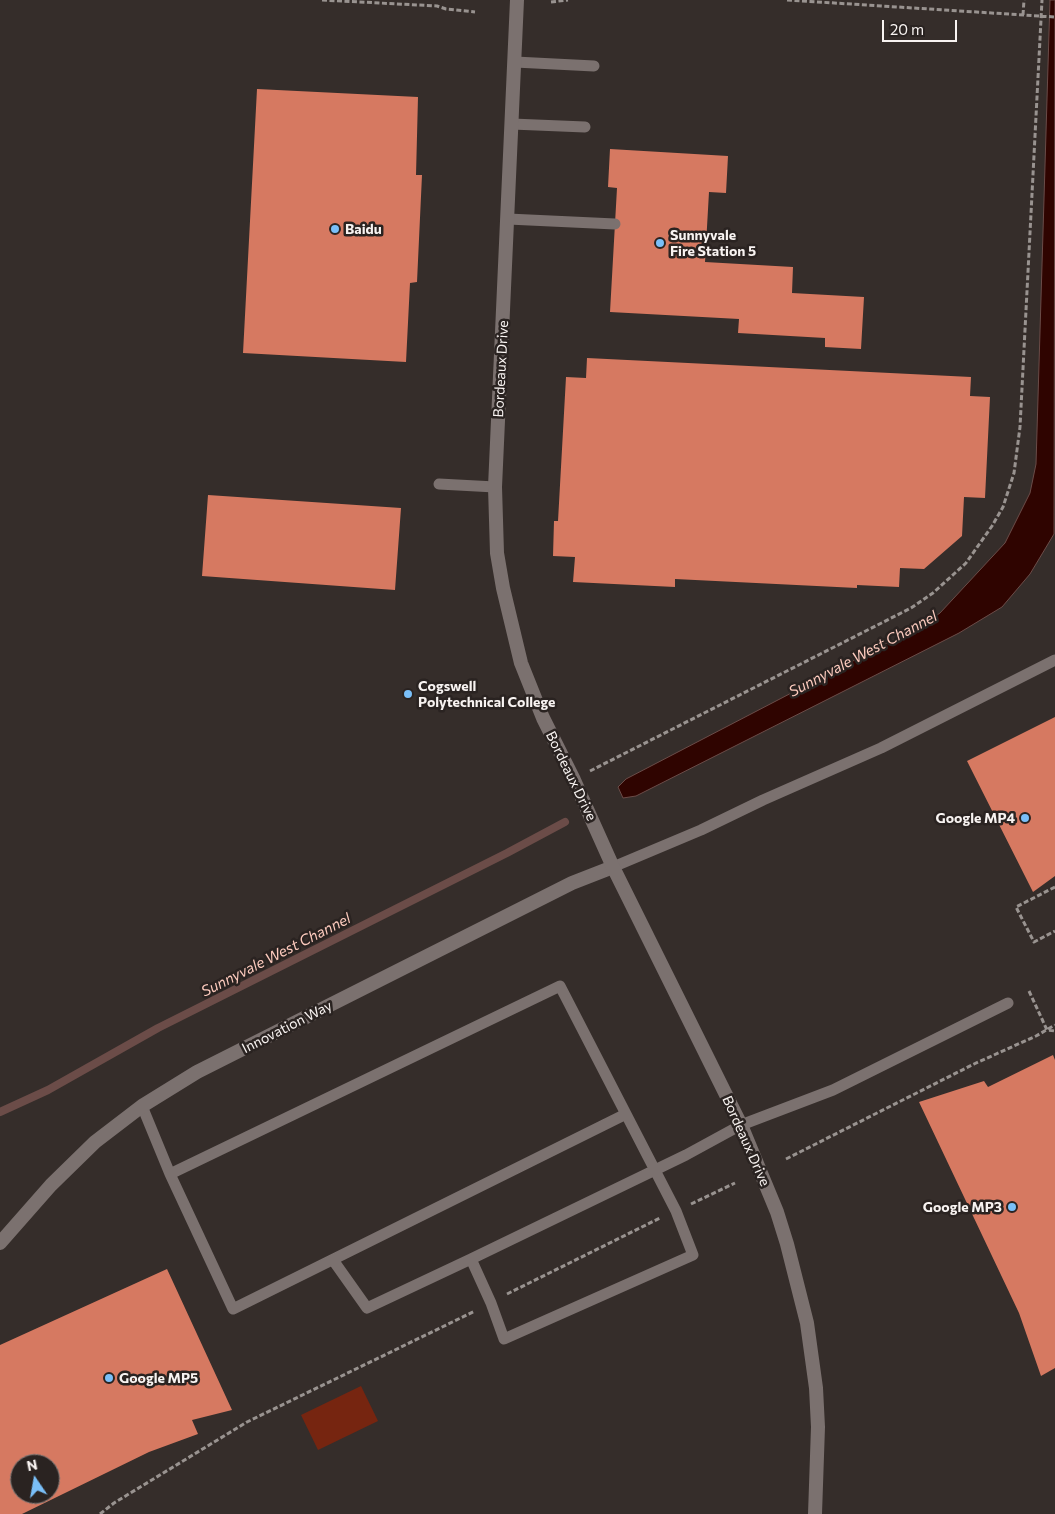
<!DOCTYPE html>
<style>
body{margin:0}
#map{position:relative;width:1055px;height:1514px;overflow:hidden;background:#352d2a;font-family:Commissioner,sans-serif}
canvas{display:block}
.north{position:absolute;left:10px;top:1454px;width:50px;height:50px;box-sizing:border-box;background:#2a2321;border:1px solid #7c7674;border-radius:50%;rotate:348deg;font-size:14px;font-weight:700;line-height:20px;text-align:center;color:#f8f3f1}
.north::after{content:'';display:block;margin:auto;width:18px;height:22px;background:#7abff8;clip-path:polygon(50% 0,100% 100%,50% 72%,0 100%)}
.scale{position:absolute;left:882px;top:20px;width:75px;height:22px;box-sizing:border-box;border:2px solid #f8f3f1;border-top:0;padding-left:6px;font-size:15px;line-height:18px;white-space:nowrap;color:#f8f3f1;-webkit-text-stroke:4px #2a2321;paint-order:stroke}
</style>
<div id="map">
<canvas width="1055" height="1514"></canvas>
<div class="north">N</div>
<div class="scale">20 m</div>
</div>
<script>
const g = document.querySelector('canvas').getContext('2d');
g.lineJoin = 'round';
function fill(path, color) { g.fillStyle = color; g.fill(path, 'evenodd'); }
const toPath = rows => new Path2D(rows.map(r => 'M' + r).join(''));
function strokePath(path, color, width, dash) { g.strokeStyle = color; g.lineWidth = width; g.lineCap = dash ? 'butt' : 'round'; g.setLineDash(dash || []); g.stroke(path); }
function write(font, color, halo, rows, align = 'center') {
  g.font = font + ' Commissioner,sans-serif'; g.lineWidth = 5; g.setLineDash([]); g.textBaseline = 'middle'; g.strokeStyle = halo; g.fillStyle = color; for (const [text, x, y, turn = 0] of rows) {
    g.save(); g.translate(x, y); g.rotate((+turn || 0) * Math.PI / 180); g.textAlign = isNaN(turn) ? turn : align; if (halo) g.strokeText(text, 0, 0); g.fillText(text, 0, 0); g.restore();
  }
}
const green = toPath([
 [361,1386,378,1421,318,1450,301,1415]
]);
const water = toPath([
 [1050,0,1055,0,1054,534,1030,574,1002,607,959,633,636,796,623,798,618,787,626,779,924,624,940,613,1005,543,1030,493,1036,464,1050,0]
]);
const stream = toPath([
 [0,1112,48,1090,158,1028,507,853,565,822]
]);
const building = toPath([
 [257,89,418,97,416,175,422,175,417,282,410,283,406,362,243,353],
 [610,149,728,156,726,193,709,192,705,262,793,267,792,293,864,297,861,349,825,347,825,338,738,333,739,319,610,312,617,188,608,187],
 [587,358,971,377,970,396,990,397,985,498,964,497,962,536,924,569,900,568,899,587,857,585,857,588,675,579,675,587,573,582,575,557,553,556,554,521,558,521,566,377,586,378],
 [208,495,401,508,395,590,202,576],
 [1055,717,1055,876,1033,892,967,761],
 [1053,1055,1055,1060,1055,1368,1041,1376,1019,1313,919,1102,984,1081,988,1087],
 [167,1269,232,1410,192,1420,198,1434,149,1452,22,1514,0,1514,0,1345],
 [20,1464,50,1464,50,1494,20,1494]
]);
const path = toPath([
 [322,0,437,6,446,9,475,12],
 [787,0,1055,17],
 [551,2,568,0],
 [1023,15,1024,0],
 [590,771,911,608,933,593,966,563,992,526,1003,507,1014,473,1020,427,1042,0],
 [1055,887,1016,907,1034,942,1055,931],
 [1029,991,1047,1030,1055,1031],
 [786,1159,974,1064,1036,1036,1055,1025],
 [691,1204,735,1183],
 [507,1294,660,1218],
 [100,1514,114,1503,247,1422,475,1311]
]);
const service = toPath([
 [515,62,594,66],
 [512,124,585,127],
 [508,219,615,224],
 [439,484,495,487],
 [613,867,701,830,763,800,881,748,1055,660],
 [142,1106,170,1174,560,986,676,1211,693,1255,504,1339,491,1303,471,1259,367,1308,333,1260],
 [170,1174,233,1309,626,1114],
 [471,1259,686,1155,741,1125,833,1090,1008,1003]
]);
const minor = toPath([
 [0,1243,51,1185,95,1142,142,1106,197,1072,572,883,613,867]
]);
const tertiary = toPath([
 [517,0,495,487,497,553,503,588,521,663,543,718,574,780,613,867,741,1125,777,1212,787,1244,807,1323,816,1388,818,1427,815,1514]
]);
const markers = [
 [335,229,5,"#7abff8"],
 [660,243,5,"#7abff8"],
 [408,694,5,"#7abff8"],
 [1025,818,5,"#7abff8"],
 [1012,1207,5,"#7abff8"],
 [109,1378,5,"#7abff8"]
];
const poiNames = [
 ["Baidu",345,229],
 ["Sunnyvale",670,235],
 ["Fire Station 5",670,251],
 ["Cogswell",418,686],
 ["Polytechnical College",418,702],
 ["Google MP4",1015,818,"right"],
 ["Google MP3",1002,1207,"right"],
 ["Google MP5",119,1378]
];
const streetNames = [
 ["Bordeaux Drive",501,369,-87],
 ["Bordeaux Drive",571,776,64],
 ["Innovation Way",287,1027,-27],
 ["Bordeaux Drive",746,1141,66]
];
const waterNames = [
 ["Sunnyvale West Channel",863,654,-28],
 ["Sunnyvale West Channel",276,955,-27]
];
fill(green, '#762510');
fill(water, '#2f0400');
strokePath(water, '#6b4c48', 1);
strokePath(stream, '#6b4c48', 8);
fill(building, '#d67961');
strokePath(path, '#999390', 3, [5, 2.5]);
strokePath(service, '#7b716f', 11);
strokePath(minor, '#7b716f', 14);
strokePath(tertiary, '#7b716f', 14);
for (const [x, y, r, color] of markers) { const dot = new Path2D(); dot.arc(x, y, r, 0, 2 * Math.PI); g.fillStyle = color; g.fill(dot); strokePath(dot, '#2a2321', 2); }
write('bold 14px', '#f8f3f1', '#2a2321', poiNames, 'left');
write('14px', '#f8f3f1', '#2a2321', streetNames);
write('italic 15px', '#fdcbbe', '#2a2321', waterNames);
</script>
